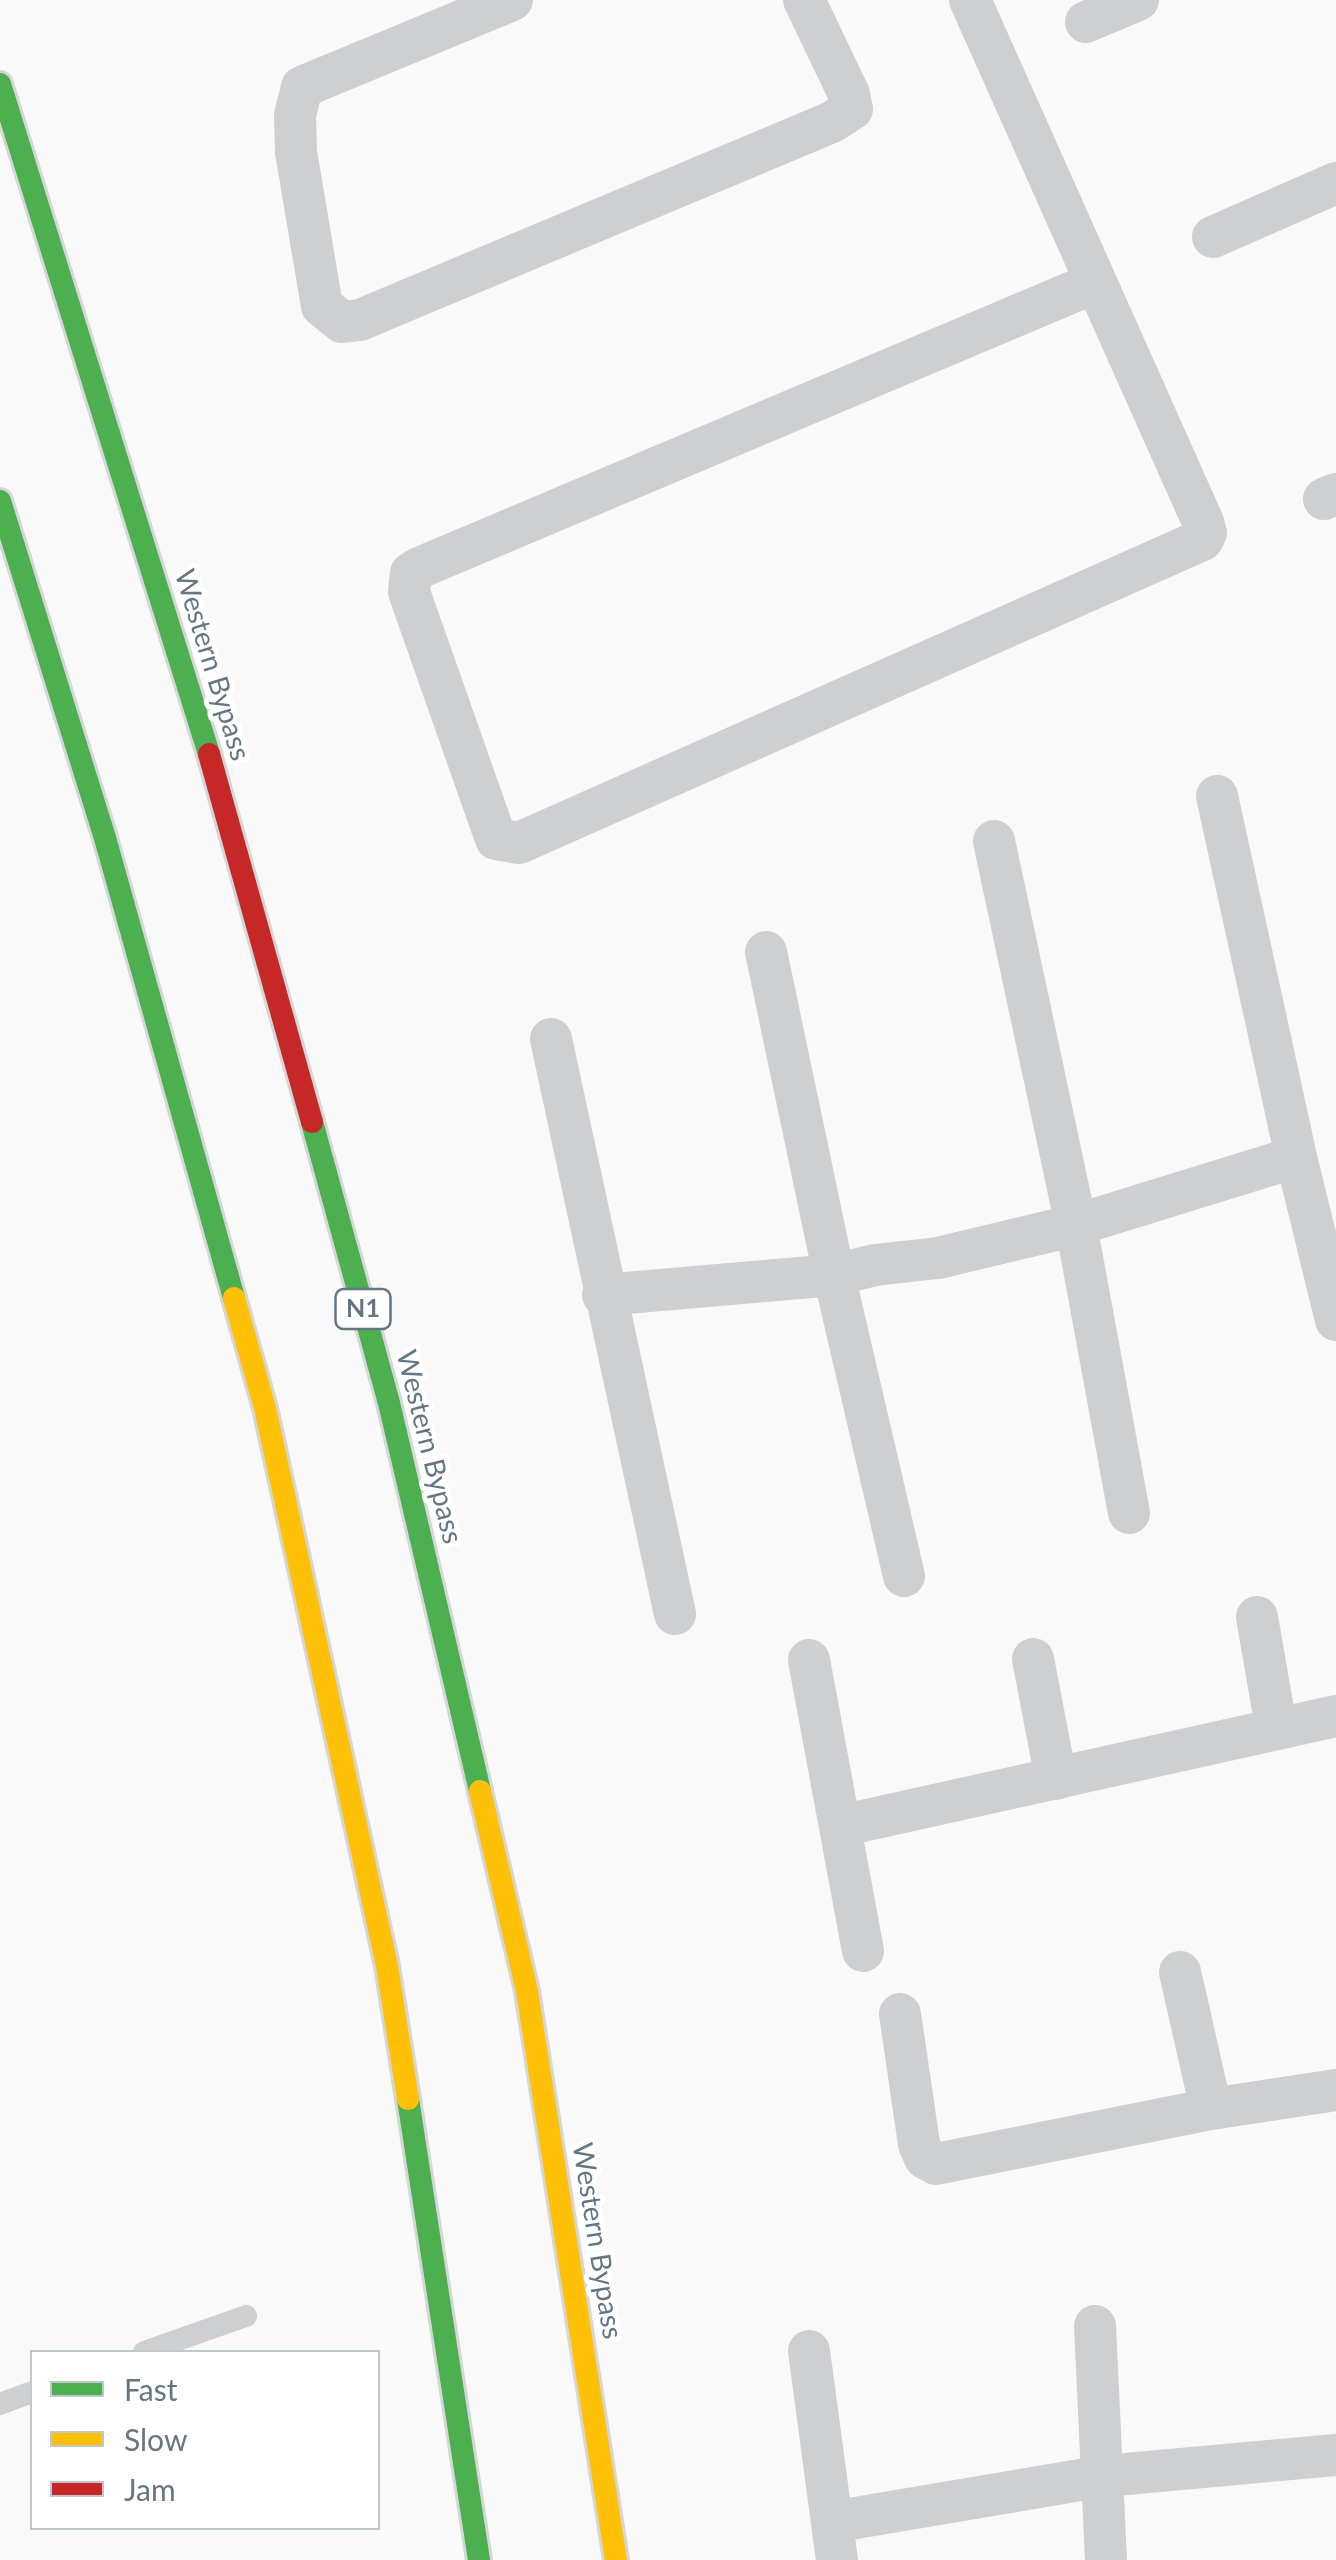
<!DOCTYPE html>
<style>
body{margin:0}
#map{position:relative;width:1336px;height:2560px;overflow:hidden;background:#f9f9f9;font-family:Lato,sans-serif}
canvas{display:block}
.legend{position:absolute;left:30px;top:2350px;width:350px;height:180px;box-sizing:border-box;background:#fff;border:2px solid #c1c8cd;margin:0;padding:12px 18px;list-style:none;font-size:30px;color:#657683}
.legend li{display:flex;align-items:center;gap:20px;height:50px}
.legend b{width:50px;border:2px solid #c1c8cd}
</style>
<div id="map">
<canvas width="1336" height="2560"></canvas>
<ul class="legend">
<li><b style="height:12px;background:#4caf50"></b>Fast</li>
<li><b style="height:12px;background:#ffc107"></b>Slow</li>
<li><b style="height:12px;background:#c62828"></b>Jam</li>
</ul>
</div>
<script>
const g = document.querySelector('canvas').getContext('2d');
g.lineJoin = 'round';
const toPath = rows => new Path2D(rows.map(r => 'M' + r).join(''));
function strokePath(path, color, width, dash) { g.strokeStyle = color; g.lineWidth = width; g.lineCap = dash ? 'butt' : 'round'; g.setLineDash(dash || []); g.stroke(path); }
function write(font, color, halo, rows, align = 'center') {
  g.font = font + ' Lato,sans-serif'; g.lineWidth = 10; g.setLineDash([]); g.textBaseline = 'middle'; g.strokeStyle = halo; g.fillStyle = color; for (const [text, x, y, turn = 0] of rows) {
    g.save(); g.translate(x, y); g.rotate((+turn || 0) * Math.PI / 180); g.textAlign = isNaN(turn) ? turn : align; if (halo) g.strokeText(text, 0, 0); g.fillText(text, 0, 0); g.restore();
  }
}
const lane = toPath([
 [144,2352,246,2316],
 [0,2404,32,2392]
]);
const street = toPath([
 [512,0,302,87,295,115,296,152,322,306,342,322,360,320,832,122,852,109,849,94,804,0],
 [970,0,1203,522,1206,533,1202,540,519,843,496,839,409,592,411,573,419,568,1094,283],
 [1086,22,1138,0],
 [1213,237,1336,183],
 [1324,499,1336,494],
 [1217,796,1296,1157,1336,1320],
 [994,841,1076,1225,1129,1513],
 [766,952,834,1275,904,1576],
 [551,1039,675,1614],
 [603,1295,834,1275,875,1265,938,1258,1076,1225,1296,1157],
 [1257,1617,1276,1727],
 [1033,1659,1056,1779],
 [809,1660,863,1951],
 [840,1826,1336,1716],
 [1180,1972,1211,2109],
 [900,2014,919,2144,925,2158,936,2164,1211,2109,1336,2090],
 [1095,2326,1106,2560],
 [809,2351,837,2560],
 [832,2522,1104,2476,1336,2455]
]);
const fast = toPath([
 [0,84,209,754],
 [0,501,105,838,234,1298],
 [312,1122,389,1403,480,1791],
 [408,2099,479,2560]
]);
const slow = toPath([
 [234,1298,265,1408,387,1966,408,2099],
 [480,1791,527,1991,616,2560]
]);
const jam = toPath([
 [209,754,312,1122]
]);
const shields = [
 [363,1309,55]
];
const shieldNames = [
 ["N1",363,1309]
];
const streetNames = [
 ["Western Bypass",212,665,73],
 ["Western Bypass",429,1447,76],
 ["Western Bypass",597,2241,81]
];
strokePath(fast, '#d5d6d6', 28);
strokePath(slow, '#d5d6d6', 28);
strokePath(jam, '#d5d6d6', 28);
strokePath(lane, '#cecfd0', 22);
strokePath(street, '#cecfd0', 42);
strokePath(fast, '#4caf50', 22);
strokePath(slow, '#ffc107', 22);
strokePath(jam, '#c62828', 22);
for (const [x, y, w] of shields) { const box = new Path2D(); box.roundRect(x - w / 2, y - 20, w, 40, 8); g.fillStyle = '#fff'; g.fill(box); strokePath(box, '#657683', 2.5); }
write('bold 25px', '#657683', null, shieldNames);
write('28px', '#657683', '#fff', streetNames);
</script>
